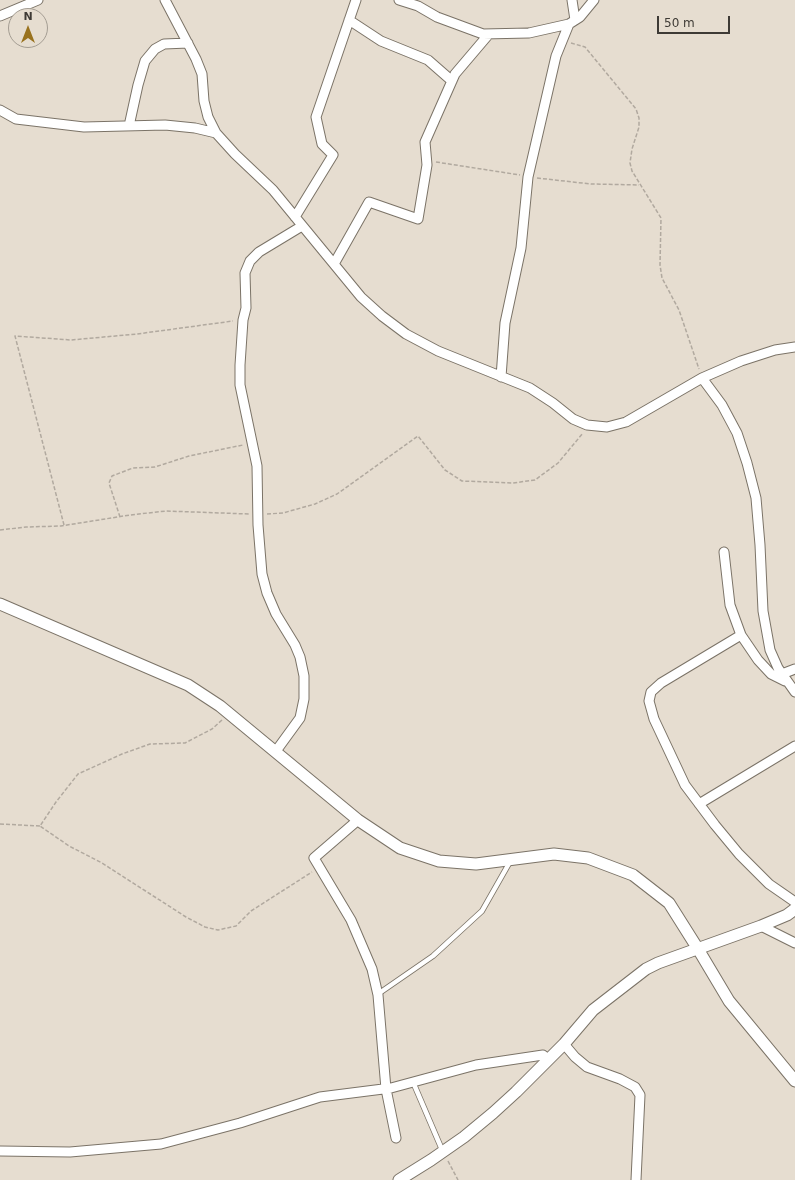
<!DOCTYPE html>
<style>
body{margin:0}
#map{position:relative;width:795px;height:1180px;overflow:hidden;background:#e6ddd0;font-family:"DejaVu Sans",sans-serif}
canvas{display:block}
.north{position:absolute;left:8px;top:8px;width:40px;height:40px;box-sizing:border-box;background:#e6ddd0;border:1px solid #a39c92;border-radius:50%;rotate:0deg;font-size:11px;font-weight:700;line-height:16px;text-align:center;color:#3e3a35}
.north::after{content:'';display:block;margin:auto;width:14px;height:18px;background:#99721e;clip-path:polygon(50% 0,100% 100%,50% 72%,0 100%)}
.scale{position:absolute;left:657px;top:16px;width:73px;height:18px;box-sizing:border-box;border:2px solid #3e3a35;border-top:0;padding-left:5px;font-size:12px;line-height:14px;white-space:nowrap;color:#3e3a35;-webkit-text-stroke:3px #e6ddd0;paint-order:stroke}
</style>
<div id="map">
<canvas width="795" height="1180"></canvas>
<div class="north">N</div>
<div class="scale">50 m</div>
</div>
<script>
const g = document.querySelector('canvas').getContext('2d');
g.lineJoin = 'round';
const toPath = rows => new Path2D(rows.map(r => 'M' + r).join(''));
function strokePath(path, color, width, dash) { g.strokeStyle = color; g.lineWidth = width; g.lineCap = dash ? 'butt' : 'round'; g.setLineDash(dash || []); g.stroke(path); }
const path = toPath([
 [571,43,585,47,636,109,639,118,639,127,632,149,630,163,632,171,661,218,660,265,662,278,679,310,699,369],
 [436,162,520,175],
 [537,178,591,184,639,185],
 [267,514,283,513,315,504,337,494,418,436,445,470,462,481,513,483,535,480,558,463,583,433],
 [120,517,109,483,112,476,133,468,155,467,189,456,243,445],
 [64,525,15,336,71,340,137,334,233,321],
 [0,530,26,527,61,526,130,515,166,511,249,514],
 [222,720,212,729,185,743,150,744,122,754,78,774,56,802,40,826,69,846,102,863,186,917,205,927,218,930,236,926,251,911,312,872],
 [0,824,40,826],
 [448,1161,458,1180]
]);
const service = toPath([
 [378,994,433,956,482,911,511,860],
 [413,1082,443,1152]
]);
const minor = toPath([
 [165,0,196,59,202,74,204,101,208,117,216,133,235,154,273,190,361,297,382,316,406,334,438,351,530,388,553,403,573,419,587,425,607,427,626,422,702,378,741,361,775,350,795,347],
 [399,0,418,6,437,17,483,34,529,33,569,24,580,17,594,0],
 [572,0,575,20],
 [0,16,38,0],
 [349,20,381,41,428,60,452,81],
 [0,110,16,119,84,127,165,125,195,128,216,133],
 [129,126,138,85,145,61,155,49,164,44,188,43],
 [295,217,333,155,322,144,316,117,356,0],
 [334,264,369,202,418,219,427,165,425,142,455,74,489,34],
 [501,377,505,323,521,248,528,177,556,56,569,24],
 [702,378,722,405,737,433,747,463,756,498,760,545,763,611,770,650,778,668,795,692],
 [724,552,730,605,741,635,758,660,771,674,785,681],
 [741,635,661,683,651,692,649,701,654,719,685,785,715,825,739,854,769,884,795,902],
 [782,674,795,669],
 [276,751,300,718,304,699,304,676,300,657,295,645,276,614,267,593,262,574,258,525,257,466,240,385,240,365,243,320,246,308,245,273,250,261,259,252,302,226],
 [699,804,795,746],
 [358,820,314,858,351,920,372,969,378,995,386,1089,396,1138],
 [761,926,795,943],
 [564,1044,575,1057,587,1067,620,1079,635,1087,640,1095,636,1180],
 [0,1151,70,1152,161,1144,240,1123,320,1097,391,1088,476,1065,543,1055,548,1059]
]);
const tertiary = toPath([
 [0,604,188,685,220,706,358,820,400,848,439,861,476,864,554,854,588,858,633,875,669,903,698,949,729,1001,795,1081],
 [399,1180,431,1160,464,1137,493,1113,516,1092,564,1044,593,1010,646,969,658,963,761,926,787,915,795,909]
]);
strokePath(service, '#7b7367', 6);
strokePath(minor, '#7b7367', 11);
strokePath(tertiary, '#7b7367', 13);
strokePath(path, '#b1a99f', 1.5, [4, 2]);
strokePath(service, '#fff', 4.5);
strokePath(minor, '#fff', 9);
strokePath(tertiary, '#fff', 11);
</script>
